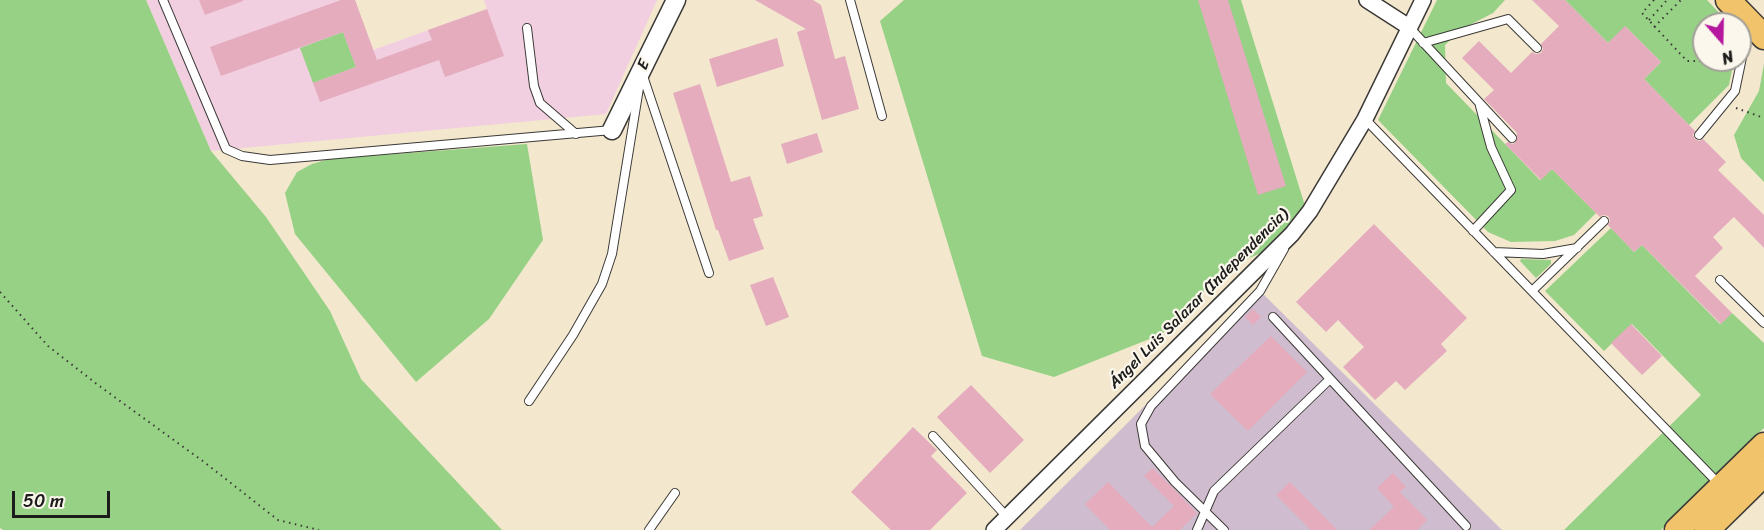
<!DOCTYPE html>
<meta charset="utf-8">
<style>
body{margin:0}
#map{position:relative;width:1764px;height:530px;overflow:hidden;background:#f3e7ce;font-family:Sriracha,sans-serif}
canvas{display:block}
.north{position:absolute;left:1692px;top:12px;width:60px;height:60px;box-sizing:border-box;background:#fbf7ec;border:2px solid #a29f99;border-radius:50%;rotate:160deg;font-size:16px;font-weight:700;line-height:24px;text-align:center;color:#1c1c1c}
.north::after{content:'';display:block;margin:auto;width:21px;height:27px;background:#b5179e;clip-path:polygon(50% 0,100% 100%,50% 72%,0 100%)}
.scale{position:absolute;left:12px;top:491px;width:98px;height:27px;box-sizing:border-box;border:3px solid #1c1c1c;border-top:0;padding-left:8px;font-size:18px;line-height:21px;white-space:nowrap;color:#1c1c1c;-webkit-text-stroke:4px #fbf7ec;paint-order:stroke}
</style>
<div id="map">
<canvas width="1764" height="530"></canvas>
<div class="north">N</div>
<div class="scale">50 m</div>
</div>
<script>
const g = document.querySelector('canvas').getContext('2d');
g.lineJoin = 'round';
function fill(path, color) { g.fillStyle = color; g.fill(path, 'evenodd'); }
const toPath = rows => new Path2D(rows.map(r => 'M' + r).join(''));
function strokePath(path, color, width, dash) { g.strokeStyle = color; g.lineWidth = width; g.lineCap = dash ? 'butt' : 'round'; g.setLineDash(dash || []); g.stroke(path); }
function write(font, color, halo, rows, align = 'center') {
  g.font = font + ' Sriracha,sans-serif'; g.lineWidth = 4.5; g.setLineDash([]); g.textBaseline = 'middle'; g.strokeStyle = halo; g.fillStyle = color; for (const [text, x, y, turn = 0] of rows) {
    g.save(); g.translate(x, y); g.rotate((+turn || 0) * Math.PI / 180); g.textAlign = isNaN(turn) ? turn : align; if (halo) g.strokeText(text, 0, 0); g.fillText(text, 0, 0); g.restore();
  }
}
const built = toPath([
 [146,0,355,0,373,50,487,9,484,0,657,0,606,114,211,151]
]);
const industrial = toPath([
 [1260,291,1502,530,1020,530]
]);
const green = toPath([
 [0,0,146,0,211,151,266,217,330,311,361,379,502,530,3,530,0,528],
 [904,0,1241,0,1306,209,1270,249,1229,267,1162,334,1054,377,982,356,880,21],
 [1437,0,1505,0,1493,13,1462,29,1445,45,1446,83,1540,180,1552,169,1596,213,1574,235,1555,241,1511,242,1488,232,1378,120],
 [1565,0,1707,0,1725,19,1726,24,1704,24,1704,60,1734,60,1729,85,1689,125,1644,79,1661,62,1626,27,1608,43],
 [343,32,356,67,313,83,300,48],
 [1764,64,1764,182,1741,158,1734,135,1759,91],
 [527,144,543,240,489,319,416,382,295,234,285,193,297,172,312,164,329,159],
 [1611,228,1634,252,1642,245,1720,324,1732,313,1764,343,1764,428,1661,530,1564,530,1701,395,1632,324,1604,351,1545,291],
 [1521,259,1551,260,1551,264,1536,278,1520,261]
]);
const building = toPath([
 [199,0,243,0,243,1,205,15],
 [341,0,355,0,377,60,432,40,428,30,487,9,504,56,445,77,439,60,320,102,313,83,356,67,343,32,221,76,210,47],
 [755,0,813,0,821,5,835,59,845,56,859,109,822,120,797,32,806,29],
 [1198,0,1228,0,1286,186,1258,195],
 [1532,0,1565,0,1608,43,1625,26,1661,62,1644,79,1695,131,1693,135,1695,139,1699,141,1703,139,1726,162,1718,170,1764,215,1764,248,1734,217,1713,237,1723,248,1695,276,1732,313,1721,324,1642,245,1634,252,1608,225,1610,220,1608,216,1603,215,1600,217,1552,169,1541,180,1505,144,1508,142,1513,144,1516,142,1517,133,1484,99,1494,90,1462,58,1479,41,1511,73,1532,52,1536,54,1541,53,1543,49,1541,44,1559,26],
 [777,38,784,66,717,87,709,59],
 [700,84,731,182,750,176,763,216,753,219,764,249,729,261,718,230,716,230,673,93],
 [817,133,823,152,787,164,781,144],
 [1374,224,1467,318,1441,344,1447,351,1405,390,1396,381,1375,400,1343,367,1364,347,1338,320,1326,332,1296,302],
 [773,277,789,317,766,326,750,285],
 [1253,309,1261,317,1253,325,1245,317],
 [1631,324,1662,356,1642,375,1611,343],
 [1271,336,1307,372,1248,431,1210,394],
 [971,385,1024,440,990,473,937,417],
 [913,427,937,450,931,456,967,493,930,530,891,530,851,492],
 [1153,468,1197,513,1180,530,1110,530,1085,504,1108,482,1152,527,1174,506,1144,476],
 [1393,473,1406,487,1400,492,1427,520,1417,530,1369,530,1394,507,1377,488],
 [1290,482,1337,530,1311,530,1276,495]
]);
const path = toPath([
 [1654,0,1642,13,1687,61,1730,61],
 [1649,20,1667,0],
 [1654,27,1681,0],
 [1736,108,1764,118],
 [0,292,48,346,98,385,204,462,278,520,319,530]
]);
const service = toPath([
 [163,0,226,149,242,156,270,160,612,130],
 [850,0,882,116],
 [1409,27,1512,138],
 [527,28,534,86,540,103,576,134],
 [1423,43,1508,19,1537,48],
 [643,76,709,273],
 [1365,119,1719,484],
 [1699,135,1735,91,1744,48,1740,33],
 [1473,231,1511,190,1491,147,1480,106],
 [1494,252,1543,254,1577,248],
 [1720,280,1764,323],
 [1532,291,1604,221],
 [1273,317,1466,526],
 [529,401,573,335,602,284,612,254,639,88],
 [933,436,1007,517],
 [649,530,675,493],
 [1197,530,1214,491,1330,379],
 [1224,530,1175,482,1145,446,1141,424,1151,406,1260,291,1284,249]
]);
const minor = toPath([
 [1367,0,1409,27],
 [994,530,1292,234,1310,211,1365,119,1423,0]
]);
const tertiary = toPath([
 [612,130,676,0]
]);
const primary = toPath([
 [1728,0,1764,37]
]);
const trunk = toPath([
 [1677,530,1764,445],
 [1707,530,1764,474]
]);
const streetNames = [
 ["E",644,65,-64],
 ["Ángel Luis Salazar (Independencia)",1199,299,-45]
];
fill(built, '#f2cfe0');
fill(industrial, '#cfbdcf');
fill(green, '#96d185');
fill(building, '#e4acbd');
strokePath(service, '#3c3a37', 10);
strokePath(minor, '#3c3a37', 18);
strokePath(tertiary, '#3c3a37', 21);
strokePath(primary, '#3c3a37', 27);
strokePath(trunk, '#3c3a37', 27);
strokePath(path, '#3c3a37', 2, [1.5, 4.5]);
strokePath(service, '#fff', 8);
strokePath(minor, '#fff', 15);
strokePath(tertiary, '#fff', 18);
strokePath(primary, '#f1c36a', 24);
strokePath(trunk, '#f1c36a', 24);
write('16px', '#1c1c1c', '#fbf7ec', streetNames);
</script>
